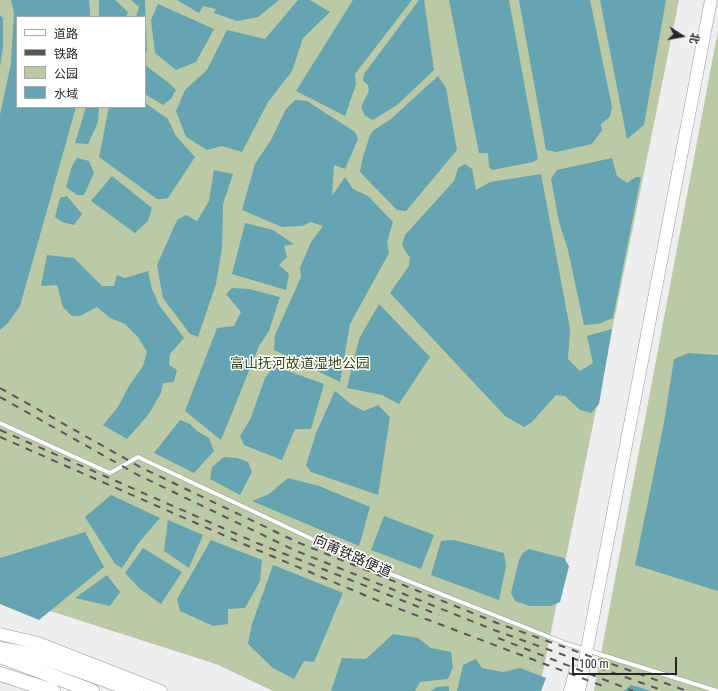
<!DOCTYPE html>
<meta charset="utf-8">
<style>
body{margin:0}
#map{position:relative;width:718px;height:691px;overflow:hidden;background:#eceef0;font-family:"Roboto Condensed","Noto Sans SC",sans-serif}
canvas{display:block}
.legend{position:absolute;left:16px;top:16px;width:130px;height:92px;box-sizing:border-box;background:#fff;border:1px solid #a9a9a9;margin:0;padding:5px 7px;list-style:none;font-size:12px;color:#272728}
.legend li{display:flex;align-items:center;gap:8px;height:20px}
.legend b{width:20px;border:1px solid #a9a9a9}
.north{position:absolute;left:662px;top:16px;width:40px;height:40px;-webkit-text-stroke:3px #fff;paint-order:stroke;rotate:101deg;font-size:11px;font-weight:700;line-height:16px;text-align:center;color:#272728}
.north::after{content:'';display:block;margin:auto;width:14px;height:18px;background:#272728;clip-path:polygon(50% 0,100% 100%,50% 72%,0 100%)}
.scale{position:absolute;left:572px;top:657px;width:105px;height:18px;box-sizing:border-box;border:2px solid #272728;border-top:0;padding-left:5px;font-size:12px;line-height:14px;white-space:nowrap;color:#272728;-webkit-text-stroke:3px #fff;paint-order:stroke}
</style>
<div id="map">
<canvas width="718" height="691"></canvas>
<ul class="legend">
<li><b style="height:5px;background:#fff"></b>道路</li>
<li><b style="height:5px;background:#575759"></b>铁路</li>
<li><b style="height:11px;background:#bbc9a5"></b>公园</li>
<li><b style="height:11px;background:#65a4b1"></b>水域</li>
</ul>
<div class="north">北</div>
<div class="scale">100 m</div>
</div>
<script>
const g = document.querySelector('canvas').getContext('2d');
g.lineJoin = 'round';
function fill(path, color) { g.fillStyle = color; g.fill(path, 'evenodd'); }
const toPath = rows => new Path2D(rows.map(r => 'M' + r).join(''));
function strokePath(path, color, width, dash) { g.strokeStyle = color; g.lineWidth = width; g.lineCap = dash ? 'butt' : 'round'; g.setLineDash(dash || []); g.stroke(path); }
function write(font, color, halo, rows, align = 'center') {
  g.font = font + ' "Roboto Condensed","Noto Sans SC",sans-serif'; g.lineWidth = 3; g.setLineDash([]); g.textBaseline = 'middle'; g.strokeStyle = halo; g.fillStyle = color; for (const [text, x, y, turn = 0] of rows) {
    g.save(); g.translate(x, y); g.rotate((+turn || 0) * Math.PI / 180); g.textAlign = isNaN(turn) ? turn : align; if (halo) g.strokeText(text, 0, 0); g.fillText(text, 0, 0); g.restore();
  }
}
const green = toPath([
 [0,0,679,0,539,691,273,691,216,664,0,595],
 [17,17,145,17,145,107,17,107],
 [718,30,718,691,594,691]
]);
const water = toPath([
 [11,0,89,0,90,12,90,17,17,17,17,107,76,107,20,306,8,323,0,330,0,115,11,63,14,13],
 [99,0,115,0,128,12,126,17,99,17],
 [131,0,145,0,147,52,145,51,145,17,136,17,139,7],
 [177,0,279,0,258,17,237,21,214,13,216,9,203,6,199,13],
 [298,0,310,0,330,12,303,38,292,71,268,102,242,152,222,146,207,150,186,137,176,111,185,90,207,70,227,30,265,39],
 [353,0,412,0,355,74,356,84,345,116,296,91],
 [419,0,424,0,434,70,397,105,373,120,365,116,361,107,369,91,368,85,363,81,364,74],
 [449,0,509,0,538,159,533,162,492,170,489,167,488,153,479,153],
 [519,0,590,0,612,107,610,117,601,124,602,130,592,144,556,152,546,150],
 [600,0,666,0,644,125,627,139],
 [158,4,214,29,196,62,176,70,155,53,151,20],
 [0,15,3,18,3,47,0,67],
 [145,65,169,83,176,90,171,99,163,105,145,94],
 [438,76,446,88,457,150,406,211,397,210,360,172,363,157,370,135,374,130,391,119],
 [295,100,307,101,355,132,358,139,345,169,334,165,332,196,345,177,353,189,368,196,393,222,387,242,389,253,350,324,340,382,274,350,275,335,301,277,300,268,311,242,323,226,311,222,302,226,282,227,242,210,255,164,271,140,286,109],
 [145,103,168,119,176,136,195,157,168,198,163,199,157,199,99,157,109,107,145,107],
 [86,107,99,107,98,122,88,144,75,143],
 [77,158,89,161,94,173,84,195,77,195,66,187,72,166],
 [612,158,617,176,627,183,636,177,641,177,613,318,598,324,584,325,568,250,559,222,551,179,557,170],
 [465,164,472,169,476,190,490,182,541,174,570,329,568,359,580,371,593,363,587,336,612,329,599,404,591,413,580,410,565,396,556,395,532,422,524,427,505,416,390,293,409,266,410,257,406,253,402,244,405,235,454,181,458,168],
 [214,170,233,174,223,204,222,248,216,284,198,337,190,334,163,298,157,265,177,220,186,215,197,221,209,201],
 [112,176,152,208,148,221,135,233,91,201],
 [67,196,82,214,74,225,62,222,55,217,60,198],
 [245,223,273,230,294,244,284,246,287,257,279,265,289,274,286,290,232,274],
 [47,255,74,258,102,286,114,286,117,275,125,278,148,271,152,289,159,305,184,338,170,354,169,365,177,370,174,382,163,383,161,393,148,415,127,439,103,425,118,407,129,386,143,366,147,352,138,337,125,324,110,318,97,307,80,316,72,316,63,307,57,285,41,286],
 [232,288,249,289,280,297,269,331,259,346,221,440,185,411,217,328,234,326,241,312,226,294],
 [379,304,430,357,399,404,382,395,347,388,359,339],
 [688,353,718,355,718,591,635,565,664,423,674,359],
 [274,366,324,384,311,429,295,429,282,460,244,445,240,436,250,420,265,378],
 [335,391,352,405,364,411,378,405,390,417,378,495,311,472,306,465,316,433],
 [180,420,190,424,197,431,209,438,214,451,194,473,154,453],
 [224,457,237,458,248,462,252,472,240,495,210,479,212,467],
 [288,478,319,486,370,507,359,546,252,501,269,494],
 [111,495,160,518,140,541,122,568,115,564,85,517],
 [384,516,434,535,421,569,371,550],
 [168,520,203,535,189,568,164,551],
 [85,532,104,567,39,620,0,604,0,558],
 [211,540,262,560,260,581,245,608,228,609,228,624,213,626,180,611,177,599],
 [454,540,504,553,506,566,499,600,431,575,441,541],
 [143,548,182,572,161,604,140,589,125,573],
 [529,549,564,558,569,566,560,602,551,606,530,606,515,601,511,593,519,560,523,553],
 [273,565,343,593,314,662,304,661,294,679,273,668,248,644,252,624],
 [107,575,120,592,110,606,75,598],
 [393,634,418,638,431,648,451,652,453,667,448,679,420,682,415,691,331,691,342,658,366,659],
 [476,659,482,668,503,672,520,668,546,678,541,691,457,691,463,665],
 [631,685,651,691,624,691],
 [449,686,449,691,431,691,436,687]
]);
const lane = toPath([
 [0,423,110,473,138,457,363,563,567,644,717,691]
]);
const primary = toPath([
 [0,634,38,643,161,691],
 [570,691,575,672],
 [579,691,711,0]
]);
const highway = toPath([
 [0,649,36,655,136,691],
 [0,656,92,691],
 [0,674,53,691]
]);
const rail = toPath([
 [0,388,142,468,297,542,497,623,687,691],
 [0,397,138,475,294,550,494,630,664,691],
 [0,430,257,543,439,615],
 [0,437,255,549,381,602,608,688],
 [498,638,633,691]
]);
const parkNames = [
 ["富山抚河故道湿地公园",300,364]
];
const streetNames = [
 ["向莆铁路便道",352,557,24]
];
fill(green, '#bbc9a5');
fill(water, '#65a4b1');
strokePath(lane, '#97989a', 5);
strokePath(primary, '#97989a', 13);
strokePath(highway, '#97989a', 15);
strokePath(lane, '#fff', 4);
strokePath(primary, '#fff', 12);
strokePath(highway, '#fff', 14);
strokePath(rail, '#575759', 2, [7, 7]);
write('14px', '#394914', '#fff', parkNames);
write('14px', '#272728', '#fff', streetNames);
</script>
